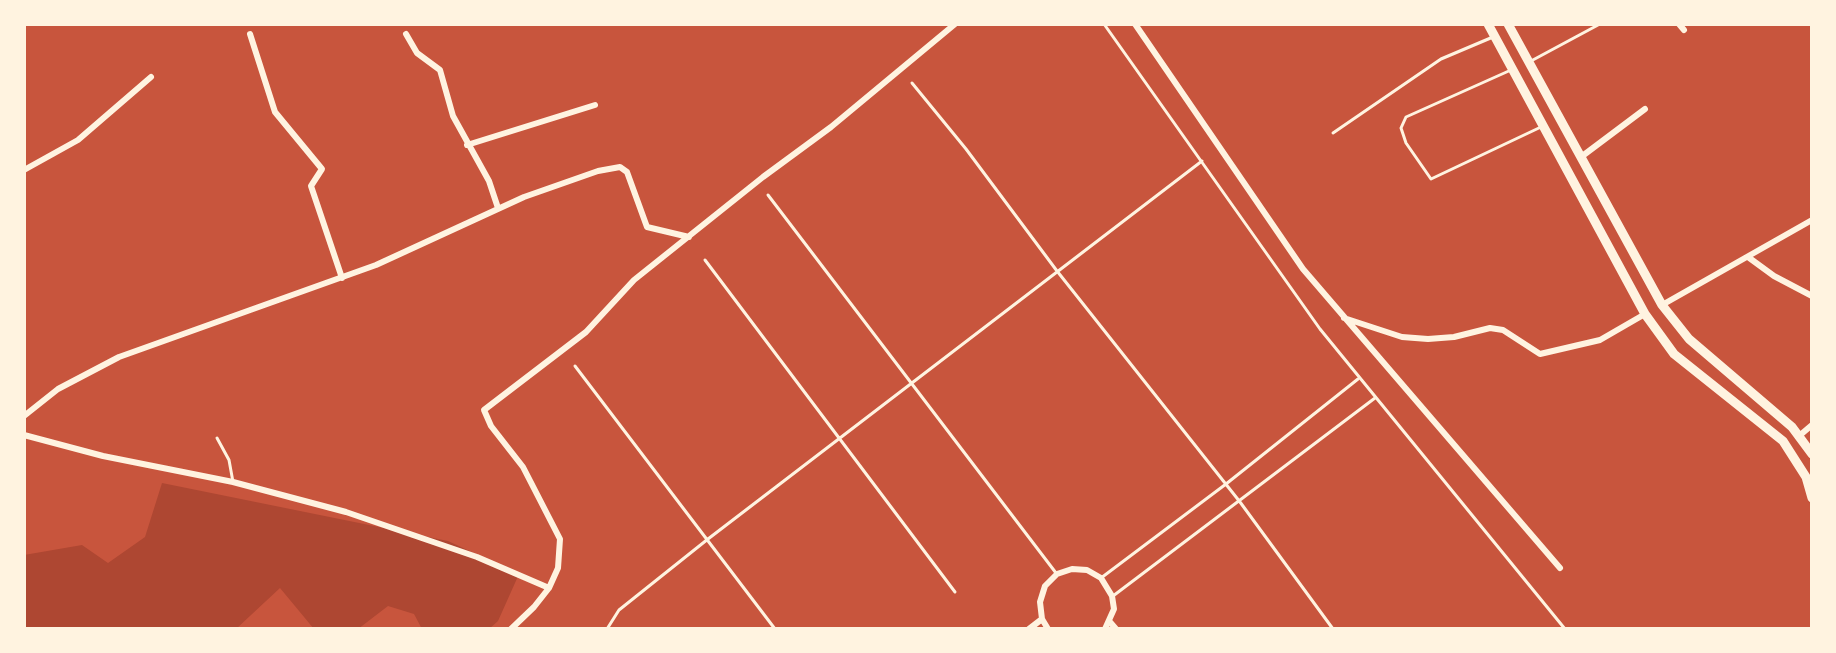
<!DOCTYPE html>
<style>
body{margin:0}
#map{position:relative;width:1836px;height:653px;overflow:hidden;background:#c8553d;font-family:"Golos Text",sans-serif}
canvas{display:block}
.frame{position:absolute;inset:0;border:26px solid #fff3e0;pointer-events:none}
</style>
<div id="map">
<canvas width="1836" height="653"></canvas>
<div class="frame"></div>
</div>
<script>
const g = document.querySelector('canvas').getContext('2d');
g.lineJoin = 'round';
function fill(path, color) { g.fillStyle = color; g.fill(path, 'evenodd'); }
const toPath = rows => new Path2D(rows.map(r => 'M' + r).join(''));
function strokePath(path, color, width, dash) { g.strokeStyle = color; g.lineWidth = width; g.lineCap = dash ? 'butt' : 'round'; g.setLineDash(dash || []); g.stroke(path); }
const green = toPath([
 [162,483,448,541,519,574,498,621,489,629,422,629,414,614,388,606,358,629,314,629,280,588,236,629,26,629,24,555,82,545,108,563,145,537]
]);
const service = toPath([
 [1104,24,1320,329,1565,629],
 [1531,61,1598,25],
 [1511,70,1406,117,1401,128,1406,143,1431,179,1541,127],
 [912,83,966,149,1057,271,1240,502,1333,629],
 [1333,133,1441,59,1493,37],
 [768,195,1056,573],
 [705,260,955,592],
 [575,366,775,629],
 [217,438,229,460,233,482],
 [1101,578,1226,484,1358,379],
 [1113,596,1375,398],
 [607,629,619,610,708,539,1202,161]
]);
const minor = toPath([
 [1135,24,1303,269,1560,568],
 [1679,24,1684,30],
 [250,34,275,112,322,169,311,186,342,278],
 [406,34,417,53,440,70,453,116,489,181,498,208],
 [467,145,595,105],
 [1581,157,1645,109],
 [24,170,78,140,151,77],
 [1748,257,1774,276,1812,296],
 [1662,305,1812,220],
 [1344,318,1402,337,1428,339,1454,337,1490,328,1503,330,1540,354,1600,340,1645,314],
 [24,416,58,389,119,357,376,265,524,197,598,171,620,167,627,172,647,227,689,237],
 [24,435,103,456,233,482,346,512,477,557,549,588],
 [1799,436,1812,425],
 [1110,622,1116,629],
 [511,629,534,607,549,588,558,568,560,539,523,467,491,426,484,410,586,332,634,280,763,177,831,127,955,24],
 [1029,629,1042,619],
 [1048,629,1042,619,1040,602,1045,586,1057,574,1072,569,1087,570,1101,578,1112,596,1114,609,1105,629]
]);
const secondary = toPath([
 [1488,24,1645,314,1674,354,1783,441,1806,477,1812,498],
 [1508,24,1662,305,1689,339,1792,427,1812,454]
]);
fill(green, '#ae4732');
strokePath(service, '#fff3e0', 3);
strokePath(minor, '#fff3e0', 6);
strokePath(secondary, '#fff3e0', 9);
</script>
